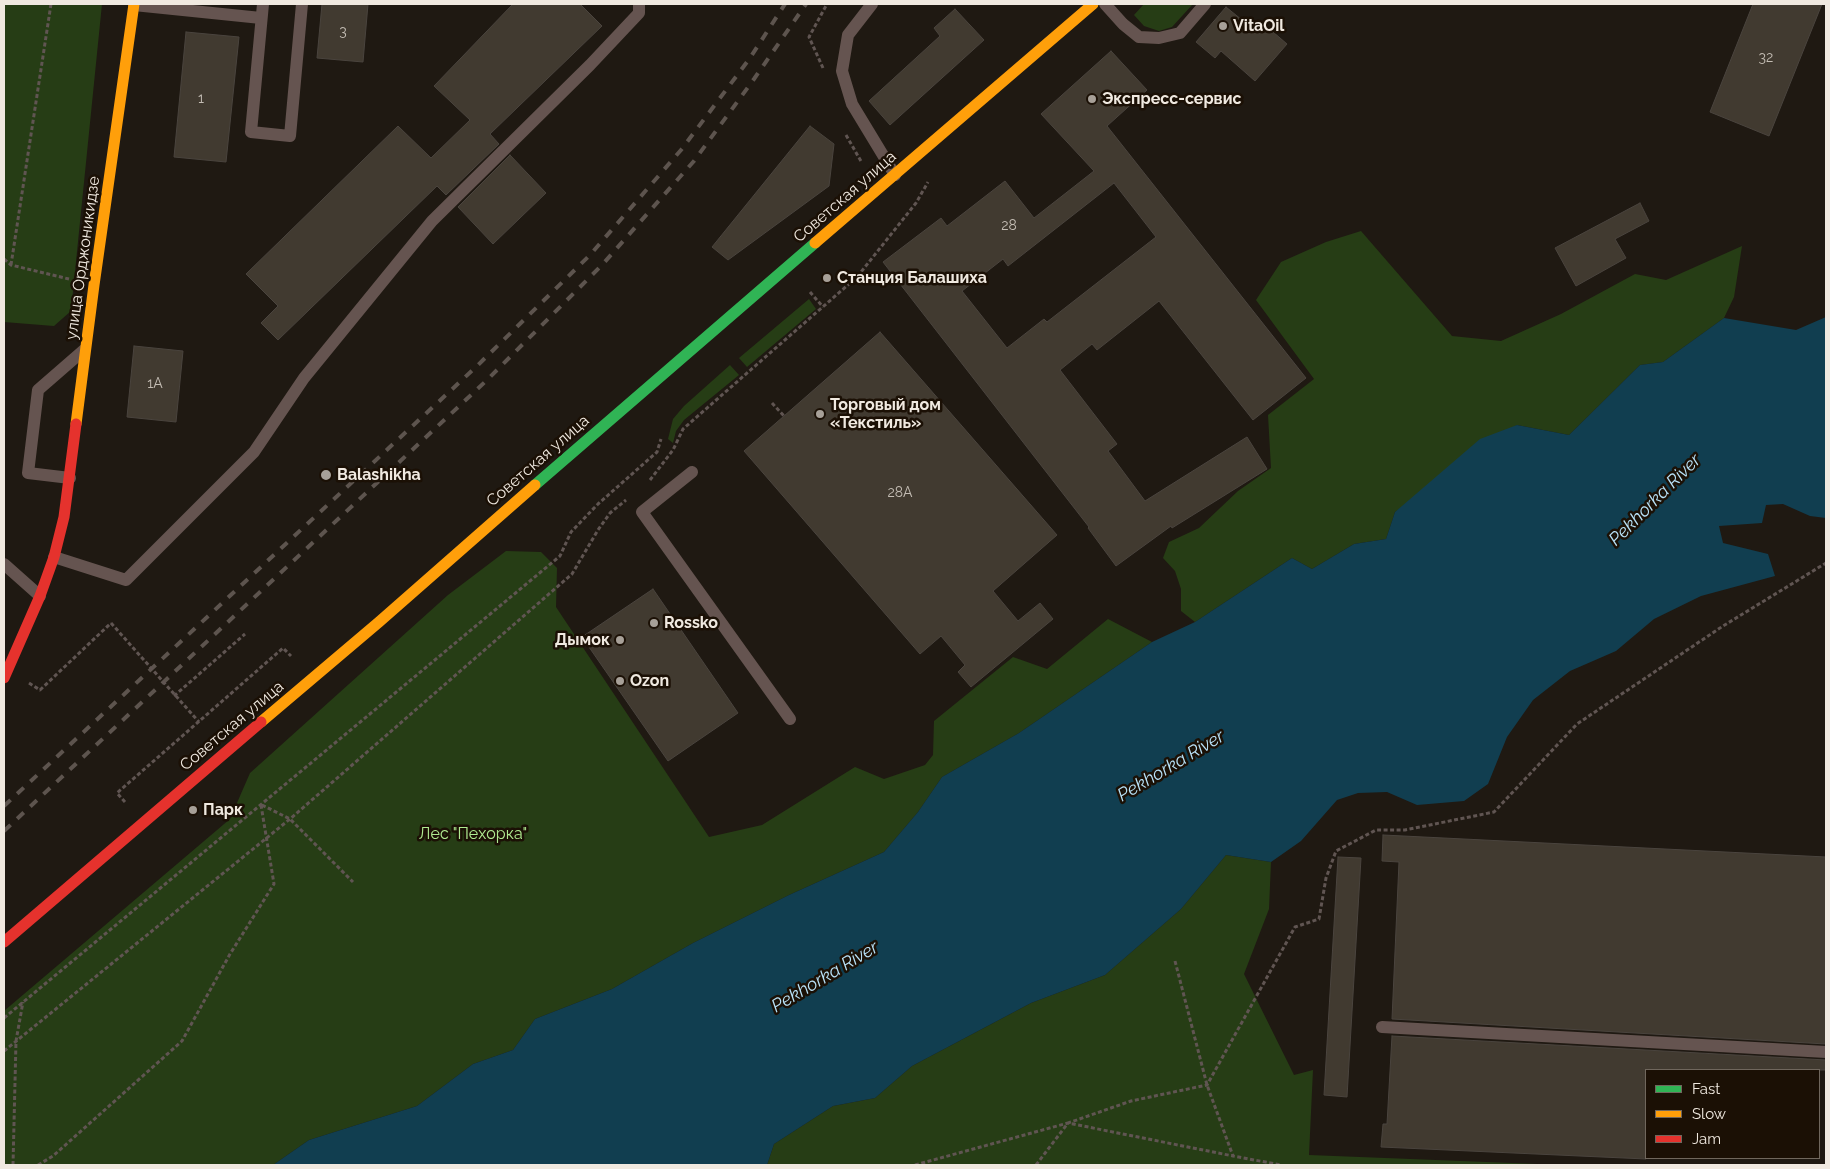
<!DOCTYPE html>
<meta charset="utf-8">
<style>
body{margin:0}
#map{position:relative;width:1830px;height:1169px;overflow:hidden;background:#1f1912;font-family:Raleway,sans-serif}
canvas{display:block}
.frame{position:absolute;inset:0;border:5px solid #f0e9e0;pointer-events:none}
.legend{position:absolute;left:1645px;top:1069px;width:175px;height:90px;box-sizing:border-box;background:#1b1005;border:1px solid #70675d;margin:0;padding:6px 9px;list-style:none;font-size:15px;color:#f0e9e0}
.legend li{display:flex;align-items:center;gap:10px;height:25px}
.legend b{width:25px;border:1px solid #70675d}
</style>
<div id="map">
<canvas width="1830" height="1169"></canvas>
<div class="frame"></div>
<ul class="legend">
<li><b style="height:6px;background:#30b455"></b>Fast</li>
<li><b style="height:6px;background:#ff9f0a"></b>Slow</li>
<li><b style="height:6px;background:#e5322d"></b>Jam</li>
</ul>
</div>
<script>
const g = document.querySelector('canvas').getContext('2d');
g.lineJoin = 'round';
function fill(path, color) { g.fillStyle = color; g.fill(path, 'evenodd'); }
const toPath = rows => new Path2D(rows.map(r => 'M' + r).join(''));
function strokePath(path, color, width, dash) { g.strokeStyle = color; g.lineWidth = width; g.lineCap = dash ? 'butt' : 'round'; g.setLineDash(dash || []); g.stroke(path); }
function write(font, color, halo, rows, align = 'center') {
  g.font = font + ' Raleway,sans-serif'; g.lineWidth = 5; g.setLineDash([]); g.textBaseline = 'middle'; g.strokeStyle = halo; g.fillStyle = color; for (const [text, x, y, turn = 0] of rows) {
    g.save(); g.translate(x, y); g.rotate((+turn || 0) * Math.PI / 180); g.textAlign = isNaN(turn) ? turn : align; if (halo) g.strokeText(text, 0, 0); g.fillText(text, 0, 0); g.restore();
  }
}
const green = toPath([
 [4,4,102,4,71,311,54,326,4,322],
 [1144,4,1193,4,1172,27,1159,31,1144,26,1134,15],
 [1361,231,1452,336,1501,341,1561,314,1635,274,1666,280,1742,246,1734,297,1724,318,1663,362,1640,365,1569,435,1517,425,1395,512,1386,539,1354,544,1312,569,1292,558,1195,622,1181,611,1181,589,1175,571,1163,558,1169,542,1199,528,1238,491,1271,468,1268,415,1314,379,1256,300,1281,262,1326,242],
 [809,299,816,309,747,367,739,358],
 [730,365,739,375,684,420,676,431,673,443,668,439,673,419,684,406],
 [506,551,541,552,557,568,556,607,709,837,762,825,855,767,884,779,925,765,933,755,934,721,1013,657,1047,669,1108,619,1152,642,1019,733,942,777,918,812,884,852,789,895,693,943,612,989,535,1019,513,1050,473,1064,417,1106,309,1140,273,1165,4,1165,4,1011,230,819,250,773,448,595],
 [1226,855,1271,862,1269,909,1244,974,1294,1075,1313,1070,1309,1155,1563,1165,767,1165,774,1144,833,1106,875,1098,912,1066,1031,1003,1105,975,1181,909]
]);
const water = toPath([
 [1826,317,1826,518,1810,516,1783,504,1766,505,1762,523,1719,526,1723,543,1768,554,1775,576,1701,596,1654,619,1616,651,1570,671,1533,700,1507,737,1488,784,1464,801,1417,805,1387,792,1358,793,1337,800,1301,841,1271,862,1226,855,1181,909,1105,975,1031,1003,912,1066,875,1098,833,1106,774,1144,767,1165,273,1165,309,1140,417,1106,473,1064,513,1050,535,1019,612,989,693,943,789,895,884,852,918,812,942,777,1019,733,1152,642,1195,622,1292,558,1312,569,1354,544,1386,539,1395,512,1480,439,1517,425,1569,435,1640,365,1663,362,1724,318,1796,330]
]);
const building = toPath([
 [322,4,368,4,363,62,317,58,322,4],
 [513,4,580,4,602,26,490,134,499,144,446,195,437,186,278,340,261,323,278,306,246,274,398,126,431,158,470,120,434,86,513,4],
 [1753,4,1822,4,1769,136,1710,112,1753,4],
 [1226,7,1258,33,1265,25,1287,44,1255,81,1221,51,1215,58,1196,42,1226,7],
 [955,9,984,40,890,125,869,101,940,36,934,28,955,9],
 [186,32,239,37,226,162,174,157,186,32],
 [1111,51,1147,90,1107,126,1306,378,1253,420,1159,301,1097,350,1092,344,1060,370,1117,444,1108,451,1145,501,1247,437,1267,469,1172,528,1171,526,1116,566,1088,528,1089,527,883,262,941,218,947,226,1005,181,1034,218,1094,171,1041,114,1111,51],
 [1114,183,1156,237,1047,322,1044,319,1007,348,962,291,1003,259,1008,266,1114,183],
 [810,126,834,144,829,186,728,260,712,247,810,126],
 [510,155,546,193,493,244,458,207,510,155],
 [1640,203,1649,221,1615,239,1626,258,1576,286,1555,248,1640,203],
 [880,332,1057,535,993,591,1018,621,1040,603,1053,619,971,687,958,672,965,665,941,636,920,654,744,451,880,332],
 [134,346,183,351,176,422,127,417,134,346],
 [653,589,738,713,668,761,582,637,653,589],
 [1383,835,1826,857,1826,1044,1392,1019,1399,862,1382,861,1383,835],
 [1338,857,1361,858,1347,1097,1324,1095,1338,857],
 [1392,1036,1826,1060,1826,1070,1646,1070,1646,1159,1381,1147,1383,1124,1387,1124,1392,1036]
]);
const path = toPath([
 [823,68,809,37,827,4],
 [846,135,862,163],
 [4,259,11,265,69,279],
 [11,265,51,4],
 [810,292,823,307],
 [772,403,784,416],
 [650,480,673,450,683,429,857,277,916,203,928,182],
 [29,683,40,690,111,623],
 [174,696,245,634],
 [125,802,117,793,283,648,291,656],
 [262,805,290,819,353,882],
 [1175,961,1207,1085,1233,1156,1281,1165],
 [4,1018,560,556,571,532,598,504,657,452,661,439],
 [4,1051,290,819,572,574,598,530,610,513,626,500],
 [13,1165,16,1041,23,1002],
 [38,1165,53,1156,182,1041,230,954,274,884,261,805],
 [915,1165,1068,1123,1233,1156],
 [1036,1165,1068,1123,1131,1101,1207,1085,1295,927,1319,919,1326,878,1336,851,1376,830,1405,830,1494,812,1577,724,1723,626,1826,563]
]);
const lane = toPath([
 [263,4,251,132,290,136,302,4],
 [872,4,848,35,842,71,852,104,895,175],
 [1105,4,1123,24,1139,37,1159,38,1180,33,1205,4],
 [134,5,261,18],
 [692,472,642,512,790,719],
 [70,478,28,473,38,390,84,350],
 [54,557,126,580,254,452,304,378,432,221,590,65,639,13,639,4],
 [4,564,40,596],
 [1382,1027,1826,1052]
]);
const fast = toPath([
 [535,485,815,243]
]);
const slow = toPath([
 [815,243,1093,4],
 [76,424,94,285,134,4],
 [261,722,379,622,535,485]
]);
const jam = toPath([
 [4,678,40,596,54,557,64,517,76,424],
 [4,942,261,722]
]);
const rail = toPath([
 [4,806,477,366,590,255,681,150,750,58,785,4],
 [4,831,486,381,602,265,694,161,754,79,806,4]
]);
const pathBridge = toPath([
 [111,623,199,722]
]);
const markers = [
 [1223,26,5,"#a7a098"],
 [1092,99,5,"#a7a098"],
 [827,278,5,"#a7a098"],
 [820,414,5,"#a7a098"],
 [326,475,6,"#a7a098"],
 [654,623,5,"#a7a098"],
 [620,640,5,"#a7a098"],
 [620,681,5,"#a7a098"],
 [193,810,5,"#a7a098"]
];
const numberNames = [
 ["3",343,32],
 ["32",1766,58],
 ["1",201,99],
 ["28",1009,226],
 ["1А",155,384],
 ["28А",900,493]
];
const poiNames = [
 ["VitaOil",1233,26],
 ["Экспресс-сервис",1102,99],
 ["Станция Балашиха",837,278],
 ["Торговый дом",830,405],
 ["«Текстиль»",830,423],
 ["Balashikha",337,475],
 ["Rossko",664,623],
 ["Дымок",610,640,"right"],
 ["Ozon",630,681],
 ["Парк",203,810]
];
const streetNames = [
 ["Советская улица",845,197,-41],
 ["улица Орджоникидзе",83,258,-82],
 ["Советская улица",538,461,-41],
 ["Советская улица",232,726,-40]
];
const parkNames = [
 ["Лес \"Пехорка\"",473,834]
];
const waterNames = [
 ["Pekhorka River",1655,500,-45],
 ["Pekhorka River",1171,766,-31],
 ["Pekhorka River",825,977,-31]
];
fill(green, '#263d15');
fill(water, '#113e50');
fill(building, '#413a30');
strokePath(building, '#4a443e', 1);
strokePath(path, '#605552', 3, [4, 2.5]);
strokePath(lane, '#655450', 12);
strokePath(fast, '#30b455', 11);
strokePath(slow, '#ff9f0a', 11);
strokePath(jam, '#e5322d', 11);
strokePath(rail, '#5d544e', 4, [9, 9]);
strokePath(pathBridge, '#605552', 3, [4, 2.5]);
for (const [x, y, r, color] of markers) { const dot = new Path2D(); dot.arc(x, y, r, 0, 2 * Math.PI); g.fillStyle = color; g.fill(dot); strokePath(dot, '#1b1005', 2); }
write('14px', '#c4bdb4', null, numberNames);
write('bold 16px', '#f0e9e0', '#1b1005', poiNames, 'left');
write('16px', '#f0e9e0', '#1b1005', streetNames);
write('16px', '#b0eb91', '#1b1005', parkNames);
write('italic 18px', '#b9e3f9', '#1b1005', waterNames);
</script>
